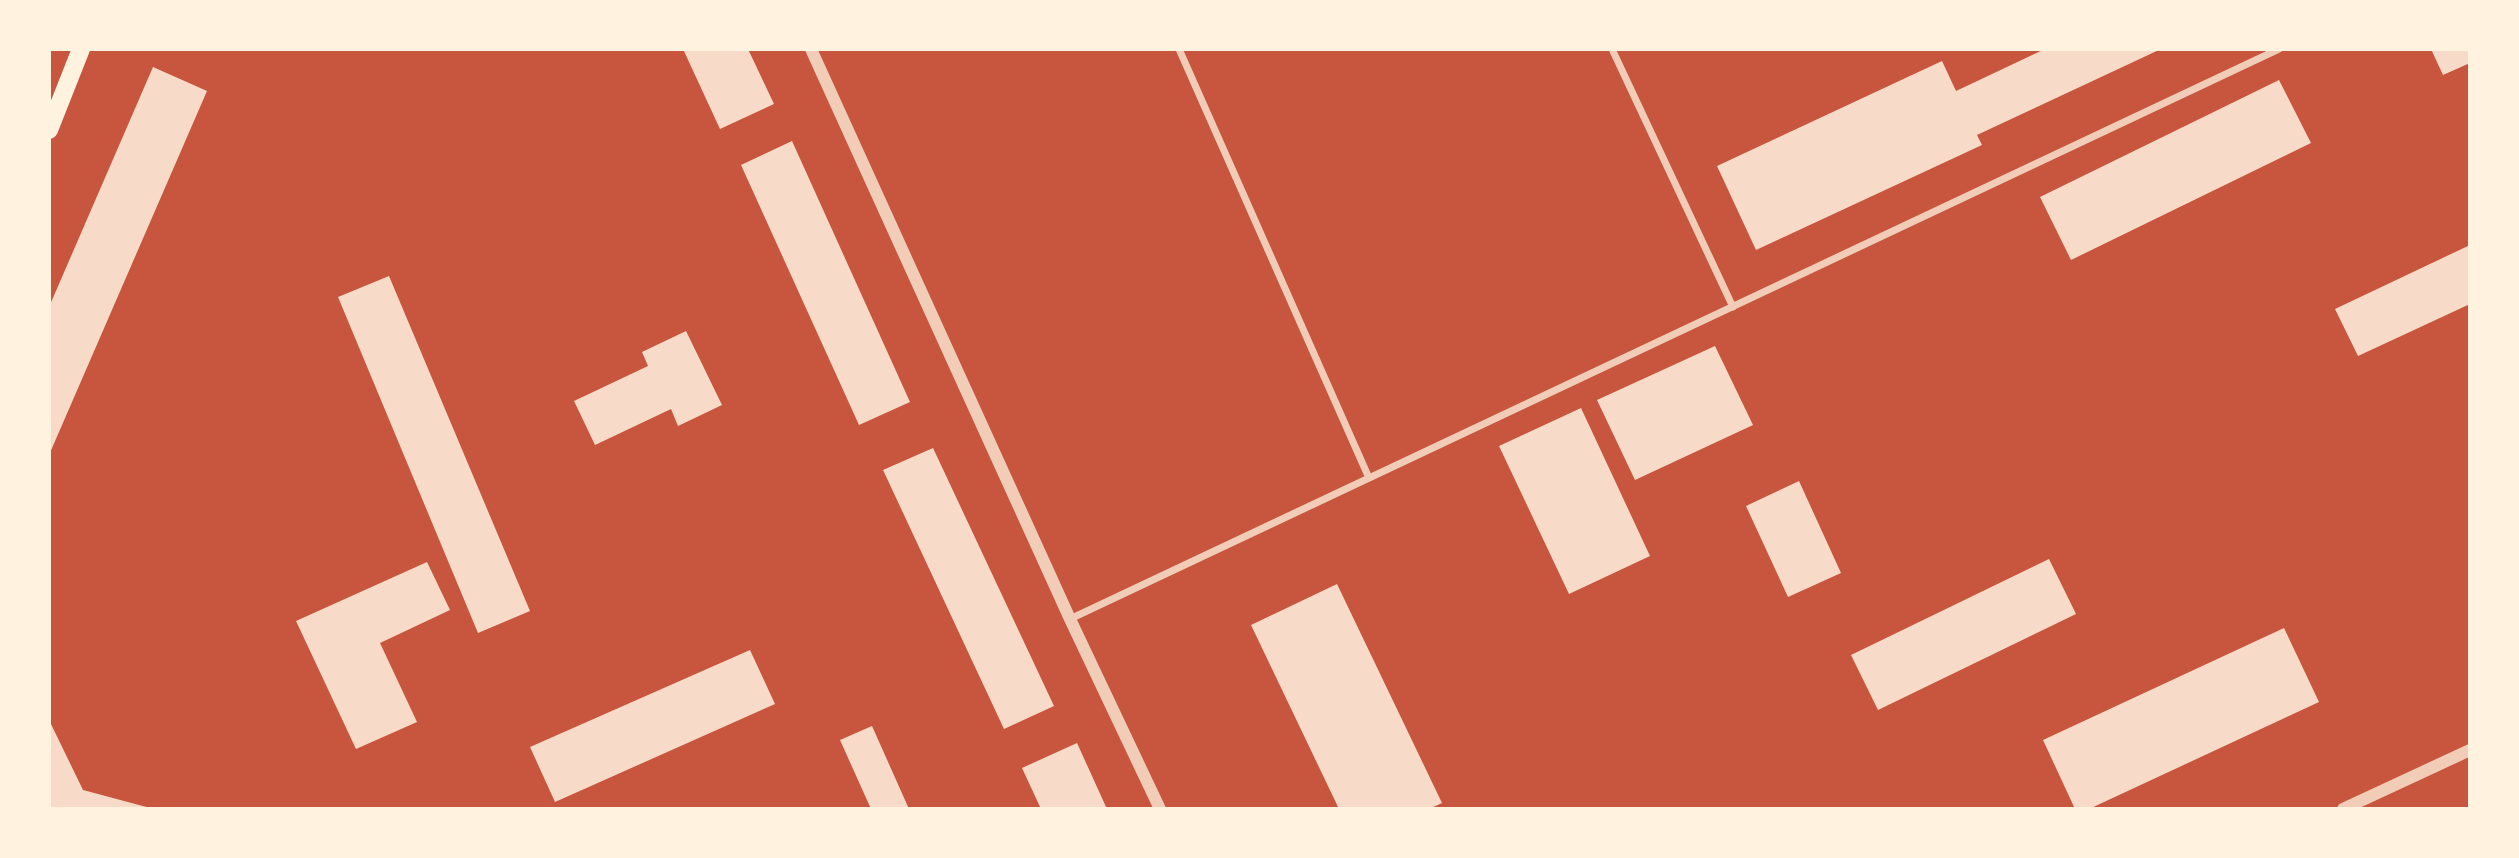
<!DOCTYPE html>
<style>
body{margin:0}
#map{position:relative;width:2519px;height:858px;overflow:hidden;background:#c8553d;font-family:Cabin,sans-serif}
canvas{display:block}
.frame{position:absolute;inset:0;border:51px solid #fff3e0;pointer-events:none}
</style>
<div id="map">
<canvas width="2519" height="858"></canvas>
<div class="frame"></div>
</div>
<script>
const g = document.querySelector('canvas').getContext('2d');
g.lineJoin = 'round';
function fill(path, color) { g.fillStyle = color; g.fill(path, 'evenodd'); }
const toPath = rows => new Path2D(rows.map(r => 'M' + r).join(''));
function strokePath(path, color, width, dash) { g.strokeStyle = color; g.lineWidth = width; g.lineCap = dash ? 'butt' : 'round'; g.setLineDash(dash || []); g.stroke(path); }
const building = toPath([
 [683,49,748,49,774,104,720,129],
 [2045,49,2161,49,1977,135,1982,145,1756,250,1717,166,1942,61,1956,91],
 [2431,49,2470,49,2470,63,2443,75],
 [153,67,207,91,49,455,49,307],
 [2279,80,2311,143,2071,260,2040,197],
 [792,141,910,402,859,425,741,165],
 [2470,245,2470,304,2358,356,2335,309],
 [389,276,530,611,478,633,338,297],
 [686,331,722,405,678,426,671,409,595,445,574,401,648,366,642,352],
 [1715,346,1753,425,1635,480,1597,400],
 [1581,408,1650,556,1569,594,1499,446],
 [933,448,1054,706,1004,729,883,470],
 [1799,481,1841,573,1788,597,1746,506],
 [2049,559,2076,614,1878,710,1851,655],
 [427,562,450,610,380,643,417,722,356,749,296,621],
 [1337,584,1442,803,1429,809,1339,809,1251,625],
 [2284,628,2319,702,2089,809,2075,809,2043,740],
 [750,650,775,704,555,802,530,747],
 [49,720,83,790,154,809,49,809],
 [872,726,909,809,871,809,840,740],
 [1077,743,1107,809,1041,809,1022,768]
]);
const minor = toPath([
 [1179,49,1369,478],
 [1612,49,1733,307],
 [1070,619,2279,49]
]);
const tertiary = toPath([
 [811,49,1070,619,1160,809],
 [2343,809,2470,750]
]);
const primary = toPath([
 [49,130,81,49]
]);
fill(building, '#f7dbc8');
strokePath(minor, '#f1ccb7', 7);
strokePath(tertiary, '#f1ccb7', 12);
strokePath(primary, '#fff3e0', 18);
</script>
